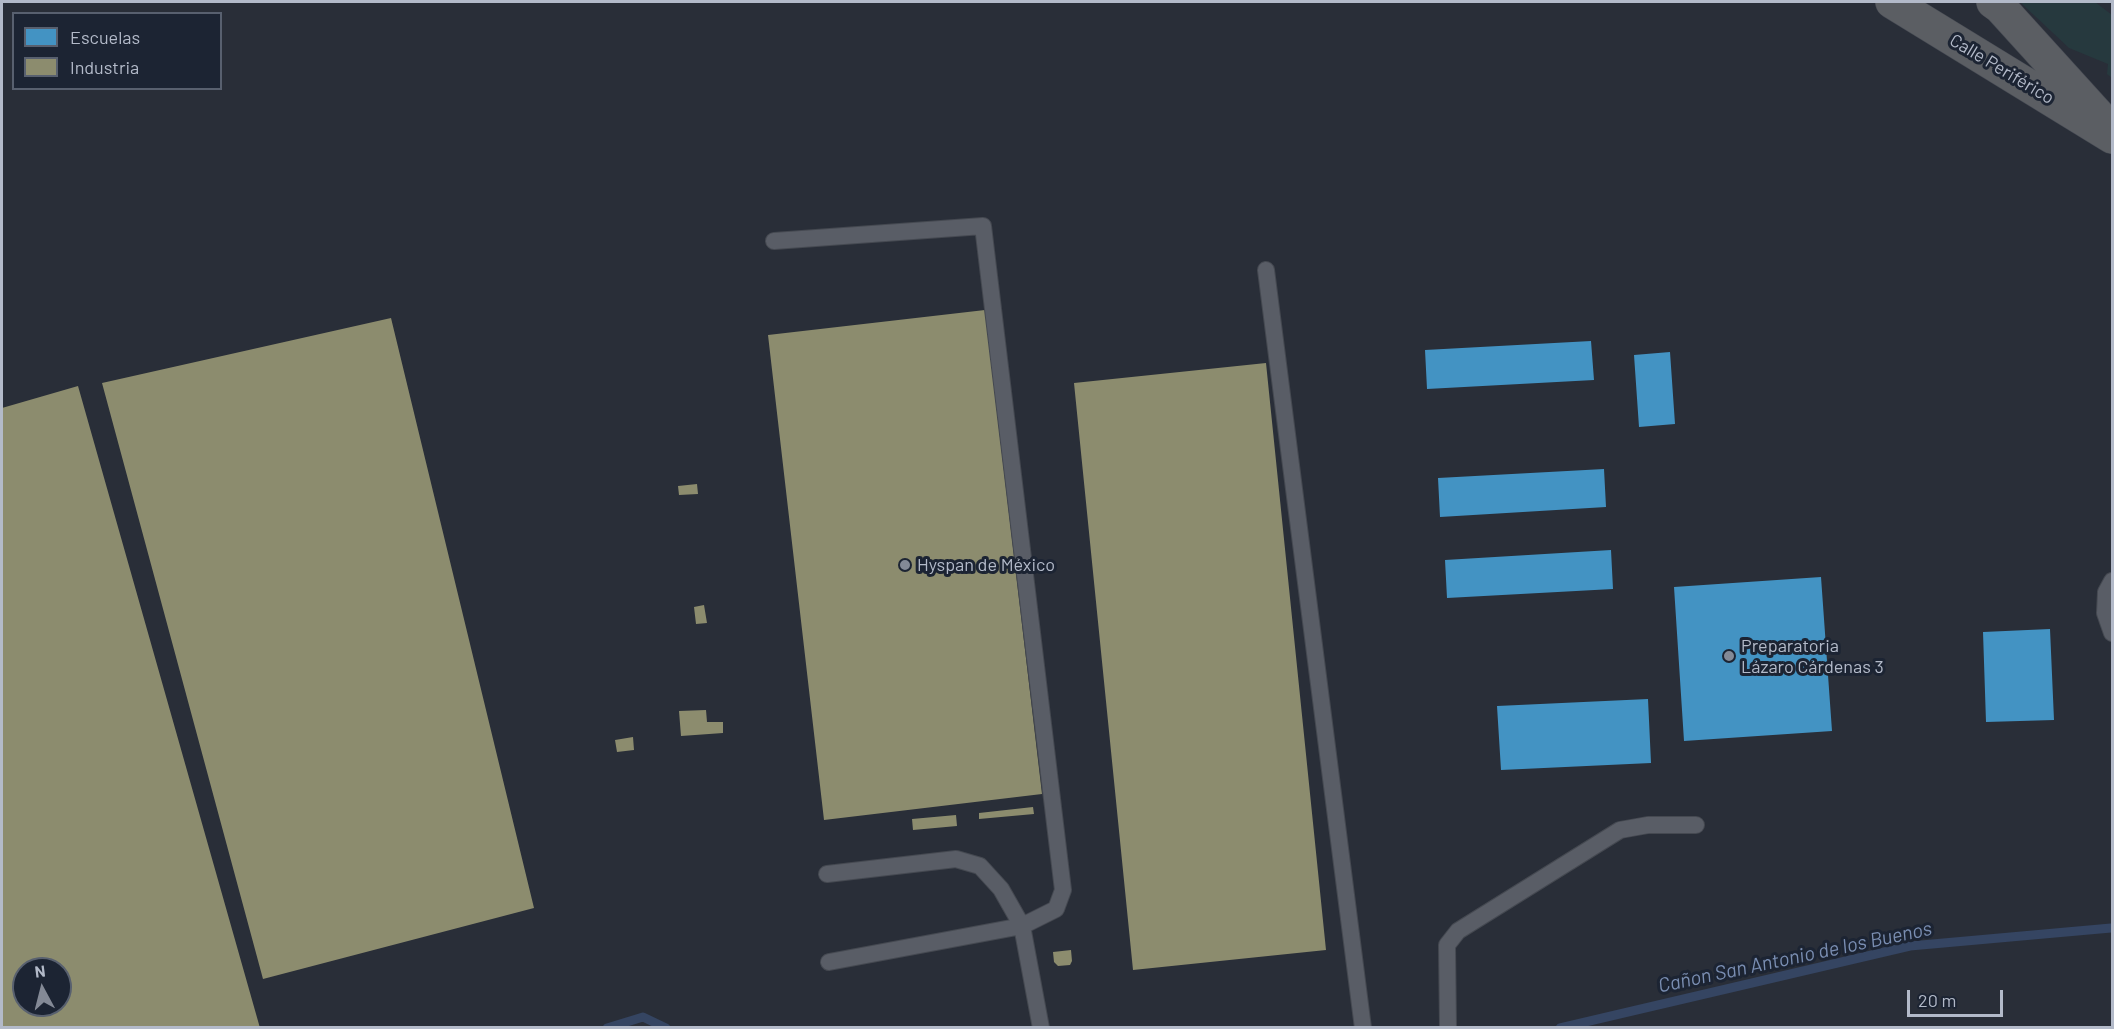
<!DOCTYPE html>
<meta charset="utf-8">
<style>
body{margin:0}
#map{position:relative;width:2114px;height:1029px;overflow:hidden;background:#292e38;font-family:Barlow,sans-serif}
canvas{display:block}
.frame{position:absolute;inset:0;border:3px solid #b3bac9;pointer-events:none}
.legend{position:absolute;left:12px;top:12px;width:210px;height:78px;box-sizing:border-box;background:#1c2433;border:2px solid #58606f;margin:0;padding:8px 10px;list-style:none;font-size:18px;color:#b3bac9}
.legend li{display:flex;align-items:center;gap:12px;height:30px}
.legend b{width:30px;border:2px solid #58606f}
.north{position:absolute;left:12px;top:957px;width:60px;height:60px;box-sizing:border-box;background:#1c2433;border:2px solid #58606f;border-radius:50%;rotate:353deg;font-size:16px;font-weight:700;line-height:24px;text-align:center;color:#b3bac9}
.north::after{content:'';display:block;margin:auto;width:21px;height:27px;background:#838996;clip-path:polygon(50% 0,100% 100%,50% 72%,0 100%)}
.scale{position:absolute;left:1907px;top:990px;width:96px;height:27px;box-sizing:border-box;border:3px solid #b3bac9;border-top:0;padding-left:8px;font-size:18px;line-height:21px;white-space:nowrap;color:#b3bac9;-webkit-text-stroke:4px #1c2433;paint-order:stroke}
</style>
<div id="map">
<canvas width="2114" height="1029"></canvas>
<div class="frame"></div>
<ul class="legend">
<li><b style="height:16px;background:#4393c3"></b>Escuelas</li>
<li><b style="height:16px;background:#8c8c6e"></b>Industria</li>
</ul>
<div class="north">N</div>
<div class="scale">20 m</div>
</div>
<script>
const g = document.querySelector('canvas').getContext('2d');
g.lineJoin = 'round';
function fill(path, color) { g.fillStyle = color; g.fill(path, 'evenodd'); }
const toPath = rows => new Path2D(rows.map(r => 'M' + r).join(''));
function strokePath(path, color, width, dash) { g.strokeStyle = color; g.lineWidth = width; g.lineCap = dash ? 'butt' : 'round'; g.setLineDash(dash || []); g.stroke(path); }
function write(font, color, halo, rows, align = 'center') {
  g.font = font + ' Barlow,sans-serif'; g.lineWidth = 6; g.setLineDash([]); g.textBaseline = 'middle'; g.strokeStyle = halo; g.fillStyle = color; for (const [text, x, y, turn = 0] of rows) {
    g.save(); g.translate(x, y); g.rotate((+turn || 0) * Math.PI / 180); g.textAlign = isNaN(turn) ? turn : align; if (halo) g.strokeText(text, 0, 0); g.fillText(text, 0, 0); g.restore();
  }
}
const green = toPath([
 [2020,2,2095,2,2112,15,2112,78,2107,74,2108,64,2069,48]
]);
const schools = toPath([
 [1591,341,1594,380,1427,389,1425,350],
 [1670,352,1675,424,1639,427,1634,355],
 [1604,469,1606,507,1440,517,1438,478],
 [1611,550,1613,589,1447,598,1445,560],
 [1821,577,1832,731,1684,741,1674,587],
 [2050,629,2054,720,1986,722,1983,632],
 [1648,699,1651,763,1501,770,1497,706]
]);
const industry = toPath([
 [985,310,1042,794,824,820,768,335],
 [391,318,534,908,263,979,102,383],
 [1266,363,1326,950,1133,970,1074,383],
 [78,386,260,1028,2,1028,2,408],
 [24,969,60,969,60,1005,24,1005],
 [697,484,698,494,679,495,678,486],
 [704,605,707,623,696,624,694,607],
 [706,710,707,722,723,722,723,733,681,736,679,711],
 [633,737,634,750,617,752,615,740],
 [1033,807,1034,814,979,819,979,813],
 [956,815,957,826,913,830,912,819],
 [1071,950,1072,961,1070,965,1058,966,1054,962,1053,952]
]);
const stream = toPath([
 [607,1028,643,1017,666,1028],
 [1560,1028,1910,946,2111,928]
]);
const service = toPath([
 [774,241,983,226,1063,890,1056,909,1022,926,1041,1028],
 [1266,270,1363,1028],
 [2112,581,2106,592,2105,613,2112,633],
 [827,874,956,859,980,866,1001,889,1022,926,829,962],
 [1448,1028,1447,945,1458,931,1620,830,1648,825,1696,825]
]);
const trunk = toPath([
 [1892,2,2112,137],
 [1993,2,2000,7,2098,115]
]);
const markers = [
 [905,565,6,"#838996"],
 [1729,656,6,"#838996"]
];
const streetNames = [
 ["Calle Periférico",2002,69,31]
];
const poiNames = [
 ["Hyspan de México",917,565],
 ["Preparatoria",1741,646],
 ["Lázaro Cárdenas 3",1741,667]
];
const waterNames = [
 ["Cañon San Antonio de los Buenos",1795,957,-12]
];
fill(green, '#26393e');
fill(schools, '#4393c3');
fill(industry, '#8c8c6e');
strokePath(stream, '#354562', 9);
strokePath(service, '#454951', 18);
strokePath(trunk, '#464a53', 34);
strokePath(service, '#595d66', 16);
strokePath(trunk, '#5b5e63', 33);
for (const [x, y, r, color] of markers) { const dot = new Path2D(); dot.arc(x, y, r, 0, 2 * Math.PI); g.fillStyle = color; g.fill(dot); strokePath(dot, '#1c2433', 2); }
write('18px', '#b3bac9', '#1c2433', streetNames);
write('18px', '#b3bac9', '#1c2433', poiNames, 'left');
write('italic 20px', '#7a8eb2', '#1c2433', waterNames);
</script>
